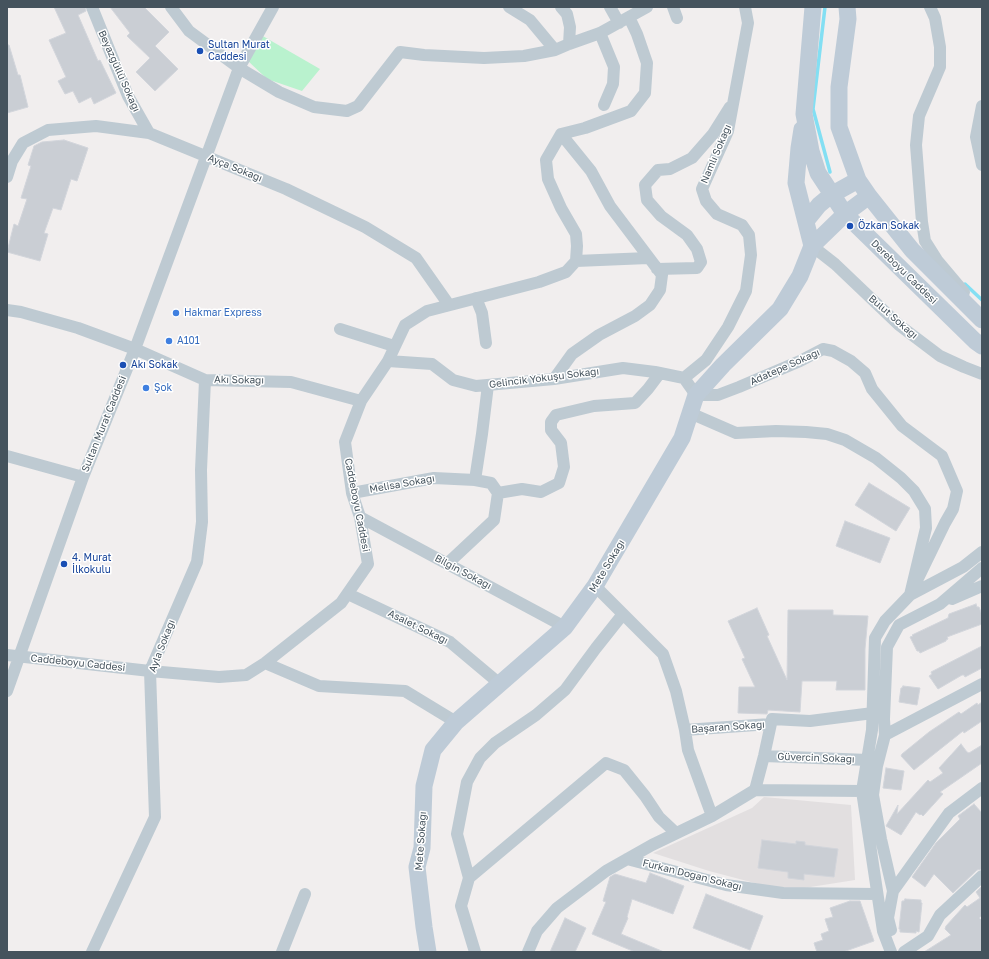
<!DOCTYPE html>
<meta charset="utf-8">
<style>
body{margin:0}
#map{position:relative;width:989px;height:959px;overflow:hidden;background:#f1eeee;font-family:"Golos Text",sans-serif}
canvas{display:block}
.frame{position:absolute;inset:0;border:8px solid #45535d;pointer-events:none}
</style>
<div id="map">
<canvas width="989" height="959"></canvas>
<div class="frame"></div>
</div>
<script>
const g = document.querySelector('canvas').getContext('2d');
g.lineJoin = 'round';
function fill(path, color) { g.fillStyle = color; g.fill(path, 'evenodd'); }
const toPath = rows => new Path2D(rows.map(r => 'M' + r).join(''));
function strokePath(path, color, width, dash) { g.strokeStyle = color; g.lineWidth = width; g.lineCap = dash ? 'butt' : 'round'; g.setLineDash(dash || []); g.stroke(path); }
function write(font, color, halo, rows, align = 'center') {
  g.font = font + ' "Golos Text",sans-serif'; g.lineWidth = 3; g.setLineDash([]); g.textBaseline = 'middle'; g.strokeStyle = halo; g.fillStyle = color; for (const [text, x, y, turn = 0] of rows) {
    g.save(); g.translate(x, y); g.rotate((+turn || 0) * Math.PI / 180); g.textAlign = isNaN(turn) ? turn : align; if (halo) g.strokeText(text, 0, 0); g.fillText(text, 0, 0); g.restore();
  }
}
const education = toPath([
 [764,797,851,805,855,880,785,891,709,871,653,853,752,808]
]);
const green = toPath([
 [261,35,320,69,302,91,267,79,247,60]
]);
const stream = toPath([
 [825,7,813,109,830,172],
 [965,284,982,300]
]);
const building = toPath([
 [54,7,85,7,86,11,78,15,98,61,100,60,116,93,94,104,91,97,79,103,73,91,65,94,58,81,66,77,49,40,66,33,54,7],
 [110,7,144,7,169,32,155,46,178,69,155,91,136,72,150,58,127,36,130,33,110,7],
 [7,45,9,45,18,75,20,75,28,107,7,113,7,45],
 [64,140,88,148,77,181,71,179,61,210,53,208,44,233,48,234,40,261,7,252,14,224,18,226,27,199,21,198,31,166,28,165,34,146,42,142,64,140],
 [869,483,910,508,896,531,855,505,869,483],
 [845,521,890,538,880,563,836,546,845,521],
 [976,604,977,607,979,607,982,615,982,624,947,637,948,639,946,640,946,641,920,653,919,651,917,651,910,637,913,636,912,635,948,618,949,614,976,604],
 [757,608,769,635,767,636,787,680,788,610,833,610,833,615,868,616,865,649,865,690,836,690,837,681,802,681,800,712,768,710,767,714,738,713,739,687,755,687,742,659,745,658,728,621,757,608],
 [982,646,982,668,965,677,964,675,962,675,938,689,929,676,932,674,931,672,982,646],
 [903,686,920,688,917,705,899,702,901,688,902,688,903,686],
 [982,702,982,721,964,733,963,731,914,770,901,756,902,754,929,732,959,712,961,714,977,703,978,705,982,702],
 [961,744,967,752,969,753,982,745,982,763,940,792,943,794,923,816,921,814,920,815,916,812,901,835,886,826,898,805,897,814,928,780,930,782,943,773,939,768,961,744],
 [886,768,904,771,901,790,883,788,886,768],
 [974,804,982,813,982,869,977,870,953,893,934,874,925,887,912,877,936,843,960,819,958,816,974,804],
 [762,840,796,844,796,841,805,842,805,845,838,849,834,877,804,874,804,880,788,878,788,872,758,868,762,840],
 [650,873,684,886,673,914,632,899,627,917,628,918,621,934,664,952,635,952,592,934,606,902,603,901,610,877,615,874,646,883,650,873],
 [982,886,982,915,979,918,982,921,982,952,924,952,951,935,945,929,946,926,965,905,967,907,980,898,976,892,982,886],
 [706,894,763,916,750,950,693,928,706,894],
 [905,899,921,900,921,903,922,903,919,932,916,931,916,933,900,932,900,929,899,929,902,901,904,901,905,899],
 [850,901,860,901,874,941,843,952,817,952,814,943,823,940,821,934,829,931,825,919,833,917,830,908,850,901],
 [565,918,586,928,575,952,550,952,565,918]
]);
const street = toPath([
 [92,7,128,96,149,133],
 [171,7,189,31,239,68,279,92,314,107,347,111,358,106,400,52,424,55,484,58,524,56,555,50,569,44,600,33,647,7],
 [509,7,530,20,555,50],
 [561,7,567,14,570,27,569,44],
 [610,7,619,23],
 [673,7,677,18],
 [930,7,935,18,940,47,940,67,919,116,916,145,922,222,925,241,937,260,964,292],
 [600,33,614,67,613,84,604,105],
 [982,106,976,137,982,165],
 [7,177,12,161,23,143,48,130,96,126,149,133,286,189,365,227,416,258,449,305],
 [812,246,835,264,899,325,940,356,964,367,982,374],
 [576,261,648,258],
 [657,269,697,268,701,262,697,249,687,235,661,216,647,200,645,185,658,170,670,169,692,158,713,134,730,107],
 [476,298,482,313,486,343],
 [7,310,21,312,78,328,135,349,205,380,291,382,361,401],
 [340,329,394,346],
 [388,361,432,364,453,380,476,386,554,379,623,368,655,372,684,378,696,395,718,395,739,387,800,361,823,349,833,351,851,361,865,373,872,389,902,426,942,456,957,491,953,509,945,523,910,595],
 [684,378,706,360,728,327,746,291,751,255,749,235,742,225,717,214,706,201,702,189,728,131,748,23,745,7],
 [554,379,572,354,599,335,635,316,650,305,660,290,662,275,610,206,591,171,561,134],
 [690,413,736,433,776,431,806,432,827,434,845,440,876,458,901,478,914,491,925,509,926,528,910,595,885,621,875,638,872,730,862,791,883,931,891,952],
 [7,456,83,477],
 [475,480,482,434,488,385],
 [352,493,434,478,475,480,491,483,498,493,494,520,447,564],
 [498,493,522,489,541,492,559,483,564,467,561,443,551,430,551,422,556,415,594,406,635,403,648,389,660,373],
 [360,517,565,627],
 [595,586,663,654,676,691,685,730,688,750,712,816],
 [348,594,450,642,500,684],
 [910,595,963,567,982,552],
 [952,599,982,586],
 [7,655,150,671,219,677,246,675,265,663,341,603,368,564,360,517,352,493,345,442,361,401,388,361,405,325,427,311,539,282,566,272,576,261,577,246,576,234,561,208,548,179,546,160,561,134,585,128,631,111,645,93,647,63,637,34,629,17],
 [265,663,319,686,405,691,456,722],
 [7,691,83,477,135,349,239,68,273,7],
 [685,730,770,724],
 [885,735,982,684],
 [764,756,868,760],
 [755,790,862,791],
 [627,859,726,885,783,893,877,894],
 [469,878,606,763,624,770,645,796,659,817,676,833],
 [893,891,949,813,982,788],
 [891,930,888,918,893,891,881,839,873,795,877,766,885,735,884,719,887,647,899,625,940,604,982,568],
 [92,952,155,817,150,671,197,562,202,522,201,470,205,380],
 [282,952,305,894],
 [475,952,461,906,469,878,457,834,467,782,480,758,495,743,536,715,565,690,596,648,623,614],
 [528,952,537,931,557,908,606,871,652,845,712,816,755,790,764,756,772,719,810,721,873,713],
 [904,952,928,936,940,915,982,876]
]);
const secondary = toPath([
 [813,7,804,114,811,151,818,173,845,214,975,341,982,346],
 [847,7,848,19,839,87,839,127,858,180,869,196,912,250,982,320],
 [802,129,799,148,796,183,812,246],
 [806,221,819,205,831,195,858,180],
 [428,952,424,927,417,867,422,848,424,786,433,750,456,722,565,627,595,586,682,438,696,395,723,365,780,309,800,276,812,246,845,214,869,196]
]);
const markers = [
 [200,51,4,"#1a4fb4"],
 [850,226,4,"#1a4fb4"],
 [176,313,4,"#3f7fe0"],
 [169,341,4,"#3f7fe0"],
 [123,365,4,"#1a4fb4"],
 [146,388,4,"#3f7fe0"],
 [64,564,4,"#1a4fb4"]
];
const transitNames = [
 ["Sultan Murat",208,45],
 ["Caddesi",208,57],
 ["Özkan Sokak",858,226],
 ["Akı Sokak",131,365],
 ["4. Murat",72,558],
 ["İlkokulu",72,570]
];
const streetNames = [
 ["Beyazgüllü Sokağı",119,71,66],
 ["Namlı Sokağı",716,154,-67],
 ["Ayça Sokağı",235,168,22],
 ["Dereboyu Caddesi",904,272,44],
 ["Bulut Sokağı",893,317,41],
 ["Adatepe Sokağı",785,367,-24],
 ["Gelincik Yokuşu Sokağı",544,378,-7],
 ["Akı Sokağı",239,380,1],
 ["Sultan Murat Caddesi",104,424,-68],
 ["Melisa Sokağı",402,484,-10],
 ["Caddeboyu Caddesi",357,505,79],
 ["Mete Sokağı",607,566,-59],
 ["Bilgin Sokağı",463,572,28],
 ["Asalet Sokağı",418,627,26],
 ["Ayla Sokağı",162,646,-69],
 ["Caddeboyu Caddesi",78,663,6],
 ["Başaran Sokağı",728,727,-4],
 ["Güvercin Sokağı",816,758,2],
 ["Mete Sokağı",421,841,-86],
 ["Furkan Doğan Sokağı",692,875,14]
];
const shopNames = [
 ["Hakmar Express",184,313],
 ["A101",177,341],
 ["Şok",154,388]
];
fill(education, '#e2dfe0');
fill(green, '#b9f2ce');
strokePath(stream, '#83dff3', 3.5);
fill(building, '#caced4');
strokePath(building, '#d2d5db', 1);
strokePath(street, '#becad2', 12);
strokePath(secondary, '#becbd7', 17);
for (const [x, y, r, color] of markers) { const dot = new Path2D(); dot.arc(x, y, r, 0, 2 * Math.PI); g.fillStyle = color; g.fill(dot); strokePath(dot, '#fff', 1.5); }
write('10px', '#164399', '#fff', transitNames, 'left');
write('10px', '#45535d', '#fff', streetNames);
write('10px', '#366cbe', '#fff', shopNames, 'left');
</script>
